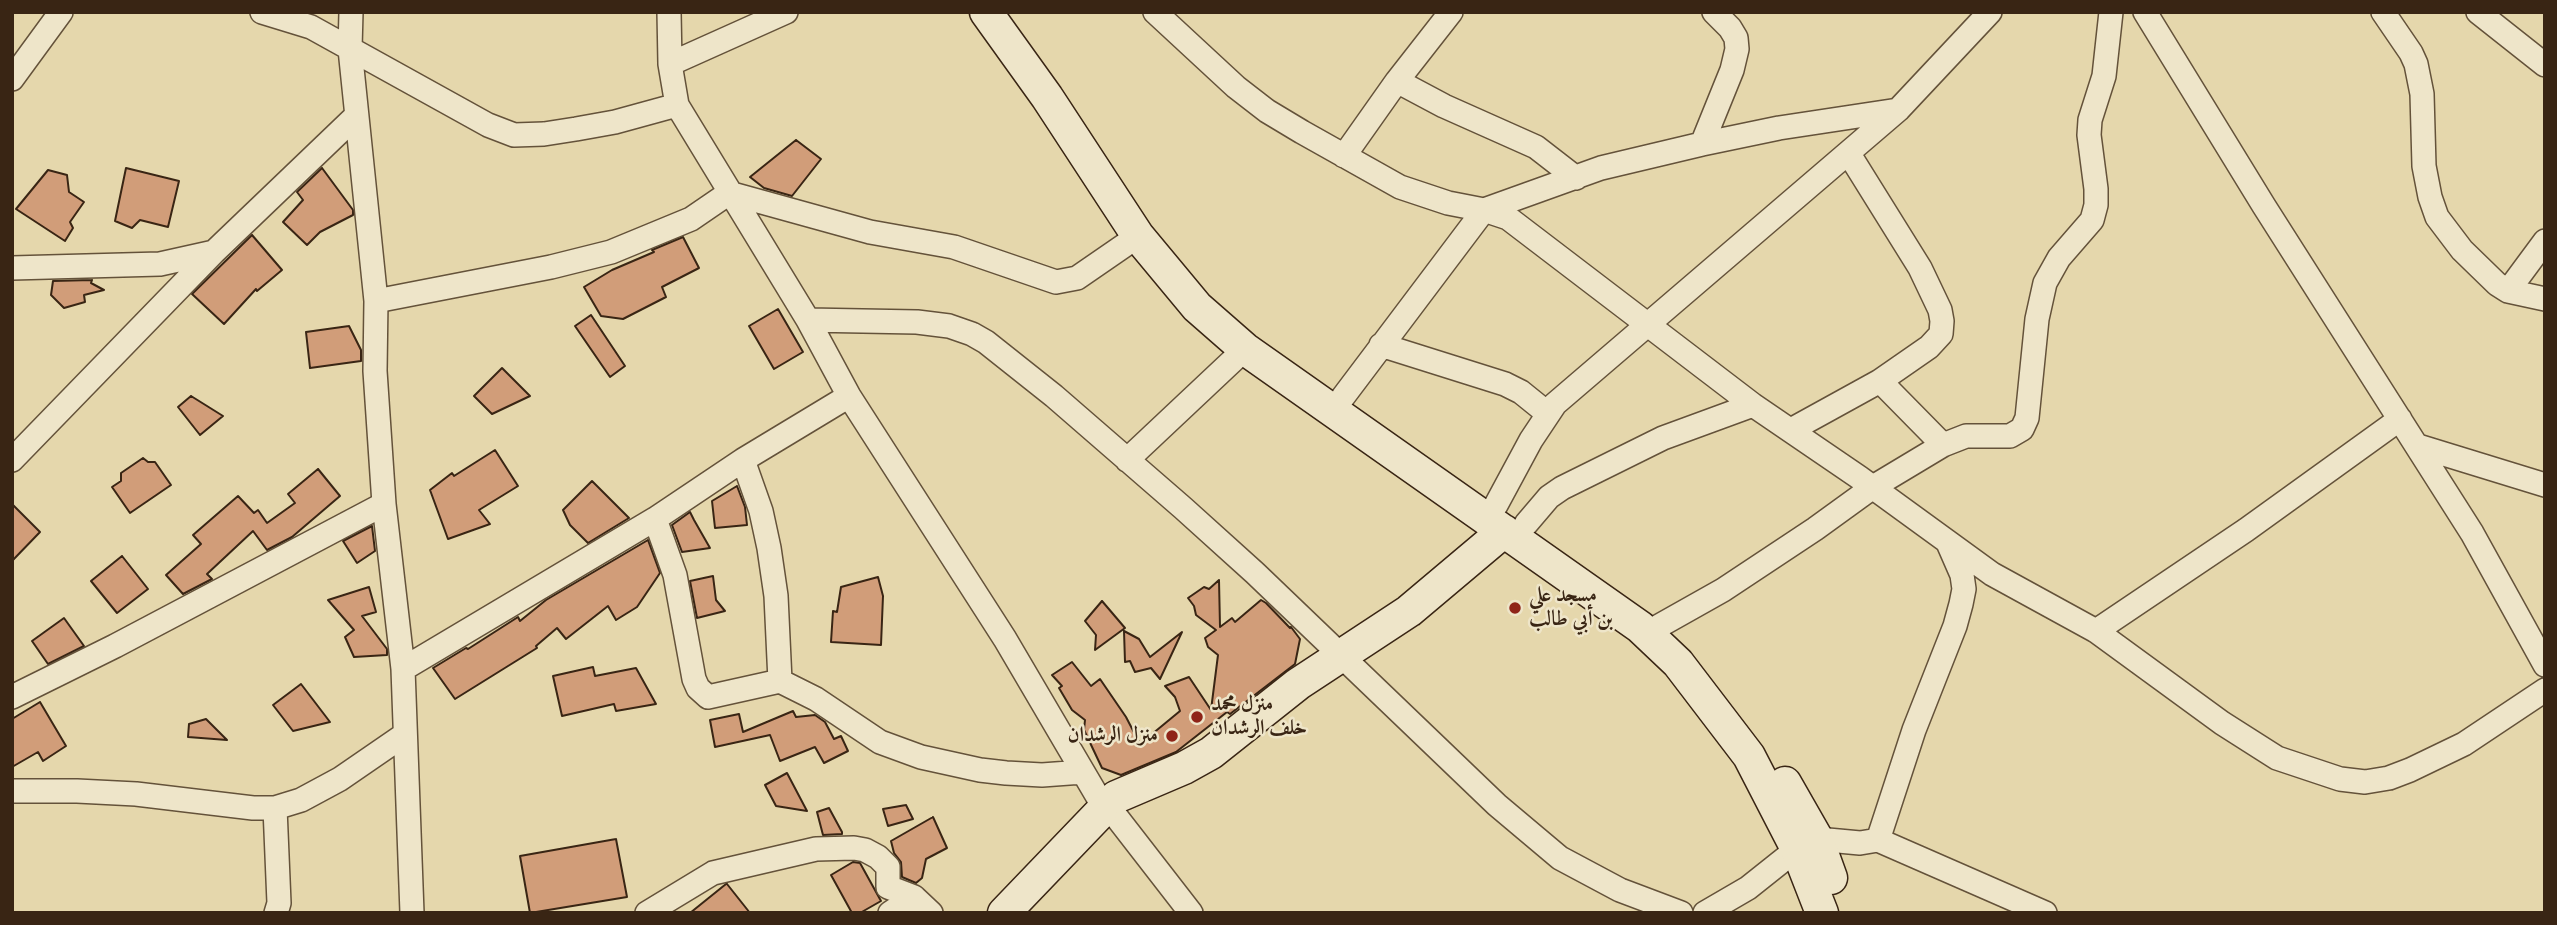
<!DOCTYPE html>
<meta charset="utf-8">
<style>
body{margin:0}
#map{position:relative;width:2557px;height:925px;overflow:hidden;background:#e5d7ac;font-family:"IM FELL French Canon",serif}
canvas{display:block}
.frame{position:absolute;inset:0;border:14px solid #392514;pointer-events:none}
</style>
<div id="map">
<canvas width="2557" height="925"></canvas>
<div class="frame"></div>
</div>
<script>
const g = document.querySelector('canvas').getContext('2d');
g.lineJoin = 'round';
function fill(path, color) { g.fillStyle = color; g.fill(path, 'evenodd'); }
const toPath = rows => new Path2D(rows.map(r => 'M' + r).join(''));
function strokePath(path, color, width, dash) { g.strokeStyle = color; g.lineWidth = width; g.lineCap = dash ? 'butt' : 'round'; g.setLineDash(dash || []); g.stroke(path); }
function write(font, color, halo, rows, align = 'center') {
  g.font = font + ' "IM FELL French Canon",Amiri,serif'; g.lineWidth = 5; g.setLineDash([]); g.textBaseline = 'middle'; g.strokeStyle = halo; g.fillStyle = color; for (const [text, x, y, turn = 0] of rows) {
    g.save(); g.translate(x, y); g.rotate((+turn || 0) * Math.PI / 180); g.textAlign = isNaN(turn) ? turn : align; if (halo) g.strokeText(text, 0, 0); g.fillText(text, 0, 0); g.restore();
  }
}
const building = toPath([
 [796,140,821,159,792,196,764,188,750,177,796,140],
 [126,168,179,181,168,227,140,220,132,228,115,221,126,168],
 [322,168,353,210,353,215,320,232,307,245,283,222,303,200,297,192,322,168],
 [48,170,67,175,69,192,84,202,70,222,73,228,65,241,16,209,48,170],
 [252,235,282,270,257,291,256,289,224,324,192,294,252,235],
 [683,237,699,268,662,287,666,297,623,319,601,316,584,287,612,270,654,252,652,250,683,237],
 [92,280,91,283,104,290,84,295,85,302,64,308,51,295,53,281,92,280],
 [778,309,803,352,774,369,749,326,778,309],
 [591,315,625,366,610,377,575,326,591,315],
 [349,326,361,350,361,361,310,368,306,332,349,326],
 [502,368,530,396,492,414,474,396,502,368],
 [191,396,223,416,200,435,178,407,191,396],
 [495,450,518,486,479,510,490,524,448,539,430,490,452,473,454,476,495,450],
 [143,458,148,462,155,462,171,485,130,513,112,487,121,481,121,473,143,458],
 [318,469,340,496,292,537,267,550,253,531,207,574,212,579,183,594,166,575,201,544,193,535,238,496,254,513,258,510,267,523,295,503,288,494,318,469],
 [592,481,629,518,588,543,570,525,563,510,592,481],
 [737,486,745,507,747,525,715,528,712,501,737,486],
 [12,504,40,532,12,561,12,504],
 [690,512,694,520,710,548,682,552,672,525,690,512],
 [372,526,375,551,357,563,343,541,372,526],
 [648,540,660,573,637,607,616,620,608,606,566,639,557,628,536,646,537,648,455,699,433,668,466,648,468,649,518,617,520,621,546,600,648,540],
 [122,556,148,589,117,613,91,581,122,556],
 [713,576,716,600,725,611,697,618,690,581,713,576],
 [878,577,883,596,881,645,831,642,833,611,837,612,841,587,878,577],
 [1219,580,1220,627,1232,618,1235,622,1261,600,1266,603,1290,628,1291,627,1300,639,1295,664,1230,714,1227,712,1176,752,1121,775,1102,768,1084,730,1085,720,1072,710,1059,688,1062,686,1052,675,1072,662,1091,686,1100,679,1126,717,1140,744,1180,711,1175,697,1165,686,1189,677,1211,710,1218,655,1208,647,1205,638,1216,630,1196,615,1194,606,1188,598,1204,587,1209,589,1219,580],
 [369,587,376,612,362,616,387,649,387,655,354,657,345,637,354,630,328,600,369,587],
 [1102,601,1125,628,1095,650,1096,635,1085,621,1102,601],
 [64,618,84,646,48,664,32,641,64,618],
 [1124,631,1139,639,1150,657,1182,632,1160,679,1151,668,1135,672,1130,661,1125,662,1124,631],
 [593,667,595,676,636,668,656,704,616,711,614,704,562,716,553,676,593,667],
 [301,684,330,722,293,731,273,705,301,684],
 [40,702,66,746,43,761,38,752,12,767,12,719,40,702],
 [793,711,796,717,815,715,825,722,834,739,841,736,848,751,824,763,815,747,780,761,770,735,715,747,710,720,739,714,743,732,793,711],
 [206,719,227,740,188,737,189,724,206,719],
 [787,773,807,811,776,806,765,785,787,773],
 [906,805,913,819,888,826,883,809,906,805],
 [829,808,842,832,842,834,823,835,817,812,829,808],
 [933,817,947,848,926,859,922,878,916,883,902,877,901,862,894,853,891,841,933,817],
 [616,839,627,897,530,913,520,856,616,839],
 [853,862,860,863,881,901,860,913,852,913,831,875,853,862],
 [727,884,750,913,690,913,726,884,727,884]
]);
const street = toPath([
 [262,12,311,27,488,125,514,135,544,134,576,129,615,122,677,105],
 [351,12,350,49,376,301,375,371,384,504,403,669,412,913],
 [669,12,670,64,677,105,808,320,849,396,1005,639,1099,799],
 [1155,12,1236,87,1267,111,1302,132,1400,187,1448,203,1484,210,1508,218,1753,405,1860,478,1992,574,2096,631,2222,723,2277,758,2340,779,2365,782,2389,778,2410,770,2464,744,2545,690],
 [2145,12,2264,206,2472,533,2545,665],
 [2383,12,2411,53,2416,64,2422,94,2424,166,2430,197,2437,217,2462,250,2497,284,2508,291,2545,299],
 [2478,12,2545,65],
 [670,64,786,12],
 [12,79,61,12],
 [1397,81,1444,106,1536,147,1576,178],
 [1702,144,1732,70,1737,49,1736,38,1730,28,1714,12],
 [1344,156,1397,81,1451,12],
 [12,268,160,264,214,252],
 [2508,291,2545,241],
 [376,301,551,267,611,252,691,219,729,193,870,232,954,247,1056,282,1077,278,1138,236],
 [808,320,917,322,949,326,972,334,986,342,1054,396,1183,508,1255,573,1497,805,1560,858,1620,890,1681,913],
 [1381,345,1505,384,1521,392,1547,413],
 [1880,381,1943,445],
 [1343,397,1484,210,1601,168,1702,144,1779,128,1898,110,1990,12],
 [1791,430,1880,381,1929,347,1941,334,1942,321,1940,310,1920,268,1849,154],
 [2418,446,2545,485],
 [12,460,214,252,356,116],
 [743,460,761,511,769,548,776,596,780,681],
 [1127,460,1245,349],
 [1496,505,1531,440,1555,404,1898,110],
 [655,519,675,575,694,679,698,688,708,697,780,681,816,699,880,742,921,757,980,770,1006,773,1042,775,1083,772],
 [1526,524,1549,497,1562,488,1663,438,1753,405],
 [1659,626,1723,590,1815,529,1873,487,1943,445,1966,436,2010,436,2022,429,2027,418,2037,319,2045,283,2059,258,2092,220,2096,205,2096,189,2089,135,2090,120,2104,76,2111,12],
 [2096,631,2246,530,2400,419],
 [403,669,655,519,743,460,849,396],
 [12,697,115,646,384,504],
 [12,791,77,791,136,794,253,808,275,808,301,800,340,779,404,735],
 [275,808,279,903,276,913],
 [1115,815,1191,913],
 [1878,840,1914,730,1955,626,1961,604,1964,589,1962,575,1948,543],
 [647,913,713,873,816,849,854,848,865,850,878,857,888,867,888,887,914,897,931,913],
 [890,913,914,897],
 [1705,913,1748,888,1797,849,1817,839,1860,843,1878,840,2045,913]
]);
const secondary = toPath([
 [986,12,1047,97,1138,236,1197,307,1245,349,1640,627,1678,663,1749,756,1797,849,1822,913],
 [1785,783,1817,839,1831,878],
 [1116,797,1184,768,1211,753,1298,684,1409,611,1504,531],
 [1004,913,1100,813]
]);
const markers = [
 [1515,608,7,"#8f2418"],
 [1197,717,7,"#8f2418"],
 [1172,736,7,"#8f2418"]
];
const poiNames = [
 ["مسجد علي",1529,596],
 ["بن أبي طالب",1529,620],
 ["منزل محمد",1211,705],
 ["خلف الرشدان",1211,729],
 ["منزل الرشدان",1158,736,"right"]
];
fill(building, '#d19d79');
strokePath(building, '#392514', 2);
strokePath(street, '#64523a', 26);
strokePath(secondary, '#392514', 35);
strokePath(street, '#eee5c9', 23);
strokePath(secondary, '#eee5c9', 32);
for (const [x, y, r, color] of markers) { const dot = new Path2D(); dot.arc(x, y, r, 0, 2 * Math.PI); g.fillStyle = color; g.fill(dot); strokePath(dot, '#eee5c9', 2.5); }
write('bold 21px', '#392514', '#eee5c9', poiNames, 'left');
</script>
